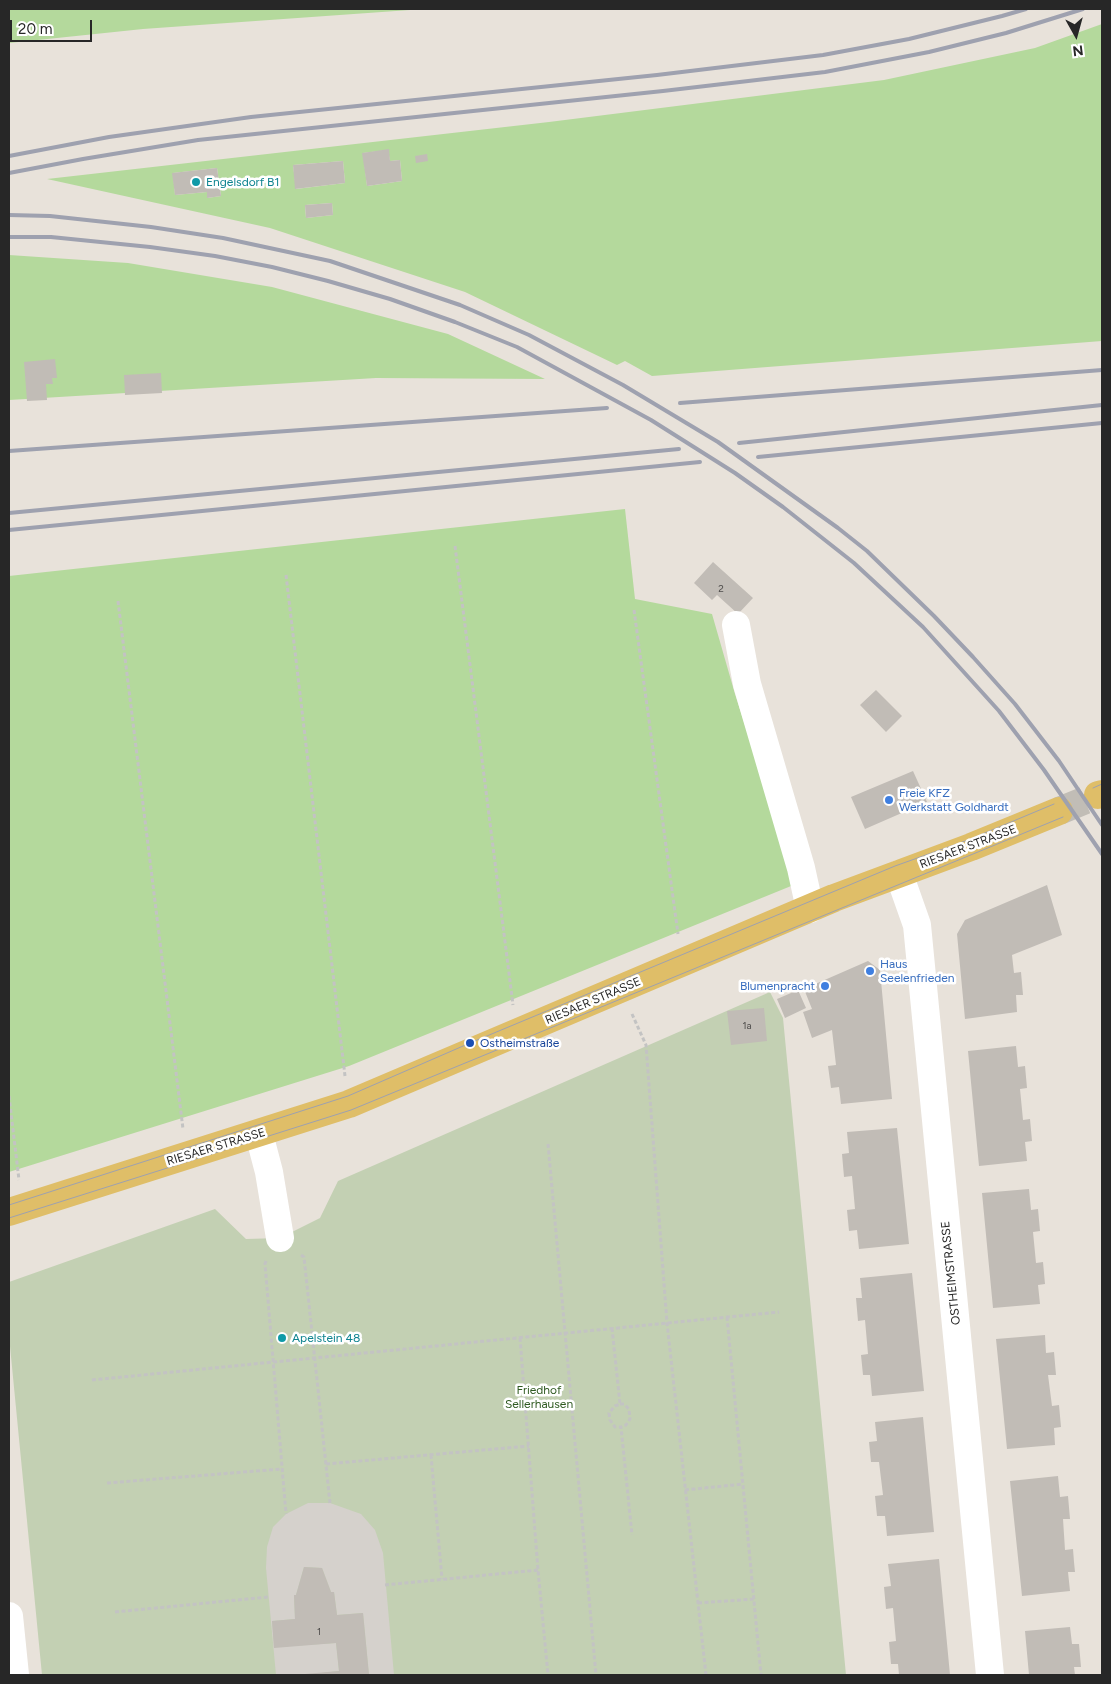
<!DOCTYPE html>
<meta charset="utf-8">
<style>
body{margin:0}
#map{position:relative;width:1111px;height:1684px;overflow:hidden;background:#e8e2da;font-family:Figtree,sans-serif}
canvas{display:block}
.frame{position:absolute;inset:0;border:10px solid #272727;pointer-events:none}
.north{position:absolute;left:1051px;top:10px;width:50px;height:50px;-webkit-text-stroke:4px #fff;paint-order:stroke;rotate:173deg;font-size:14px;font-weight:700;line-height:20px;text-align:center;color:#272727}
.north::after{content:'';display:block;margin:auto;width:18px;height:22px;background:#272727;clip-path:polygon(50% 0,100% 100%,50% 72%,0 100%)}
.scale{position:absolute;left:10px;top:20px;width:82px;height:22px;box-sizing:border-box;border:2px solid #272727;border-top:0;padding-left:6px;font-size:15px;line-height:18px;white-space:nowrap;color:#272727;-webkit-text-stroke:4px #fff;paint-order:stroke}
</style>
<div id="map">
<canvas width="1111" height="1684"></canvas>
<div class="frame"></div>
<div class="north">N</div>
<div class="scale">20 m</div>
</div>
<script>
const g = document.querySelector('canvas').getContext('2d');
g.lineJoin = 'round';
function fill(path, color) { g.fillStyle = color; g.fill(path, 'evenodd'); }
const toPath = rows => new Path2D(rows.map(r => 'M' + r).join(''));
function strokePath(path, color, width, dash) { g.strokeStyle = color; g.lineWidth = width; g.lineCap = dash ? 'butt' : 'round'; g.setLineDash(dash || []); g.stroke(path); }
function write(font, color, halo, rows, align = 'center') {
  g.font = font + ' Figtree,sans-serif'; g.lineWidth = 5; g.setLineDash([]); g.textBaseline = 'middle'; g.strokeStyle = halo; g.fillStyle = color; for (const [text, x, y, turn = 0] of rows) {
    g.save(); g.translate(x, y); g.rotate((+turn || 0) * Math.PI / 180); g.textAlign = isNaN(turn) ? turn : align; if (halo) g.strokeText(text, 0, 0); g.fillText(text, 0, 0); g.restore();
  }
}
const green = toPath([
 [9,9,424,9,143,29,9,43],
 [1102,24,1102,341,652,376,625,361,617,365,465,292,270,228,47,179,549,122,884,80,1035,48],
 [388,150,390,161,400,160,402,181,367,186,363,153],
 [343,161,345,183,296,189,293,165],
 [217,168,221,196,207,198,207,192,175,195,173,173],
 [332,203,333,215,306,218,305,205],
 [9,255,128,263,272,287,448,334,545,379,376,378,9,400],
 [625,509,635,599,712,614,735,694,796,884,349,1066,9,1172,9,576]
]);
const cemetery = toPath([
 [770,992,783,1018,846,1675,42,1675,9,1336,9,1282,215,1209,246,1239,280,1238,320,1218,338,1181]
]);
const plaza = toPath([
 [308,1503,330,1503,361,1514,375,1530,383,1553,394,1675,369,1675,363,1613,337,1615,334,1592,331,1592,322,1568,304,1567,296,1595,294,1596,295,1619,272,1621,274,1647,336,1643,339,1671,304,1675,276,1675,266,1568,267,1547,273,1527,286,1514]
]);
const building = toPath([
 [389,149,390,161,400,160,402,181,367,186,362,153],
 [427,154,428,161,416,163,415,156],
 [343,161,345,183,295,189,293,165],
 [217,168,221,196,207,198,207,192,175,195,172,173],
 [332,203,333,215,306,218,305,205],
 [55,359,57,378,52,378,53,384,46,384,47,400,27,401,24,362],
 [161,373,162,393,125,395,124,375],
 [713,562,753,598,738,614,717,595,712,600,694,583],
 [876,690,902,716,886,732,860,705],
 [913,771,927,802,865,829,851,797],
 [1047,885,1062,935,1012,955,1014,973,1021,972,1023,995,1016,995,1017,1012,965,1019,957,934,965,920],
 [868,961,880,970,892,1099,841,1104,839,1087,831,1088,828,1066,836,1065,832,1030,812,1038,803,1012,812,1009,804,989],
 [798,990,806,1008,785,1018,777,999],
 [764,1008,767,1041,731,1045,727,1011],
 [1016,1046,1018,1067,1025,1066,1027,1088,1020,1089,1023,1120,1030,1119,1032,1141,1025,1142,1027,1161,979,1166,968,1051],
 [897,1128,909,1244,859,1249,857,1230,849,1231,847,1210,855,1209,852,1176,844,1177,842,1154,849,1153,847,1132],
 [1029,1189,1031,1210,1038,1209,1040,1231,1033,1232,1036,1263,1043,1262,1045,1284,1038,1285,1040,1304,993,1308,982,1193],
 [912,1273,924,1391,872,1396,870,1375,863,1375,861,1355,868,1354,865,1320,858,1321,856,1298,862,1298,860,1278],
 [1045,1335,1046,1353,1054,1352,1056,1375,1048,1375,1052,1406,1059,1405,1061,1427,1054,1428,1055,1445,1007,1449,996,1339],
 [923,1417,934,1532,887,1536,885,1516,877,1516,875,1496,883,1495,879,1462,871,1462,869,1442,877,1441,875,1422],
 [1058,1476,1060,1497,1068,1496,1070,1519,1063,1519,1065,1550,1073,1549,1074,1562,1075,1572,1068,1572,1070,1591,1022,1596,1010,1481],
 [939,1559,950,1675,899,1675,898,1664,891,1664,889,1642,896,1641,893,1608,886,1609,884,1587,891,1586,888,1564],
 [304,1567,322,1568,331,1592,334,1592,337,1615,363,1613,369,1675,306,1675,305,1674,339,1671,336,1643,274,1648,272,1621,295,1619,294,1595,296,1595],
 [1070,1627,1072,1644,1079,1644,1081,1667,1074,1667,1075,1675,1029,1675,1025,1631]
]);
const majorTunnel = toPath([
 [1059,811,1098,795]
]);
const path = toPath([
 [455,546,513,1005],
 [286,575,345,1076],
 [118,601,183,1129],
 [634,610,678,934],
 [632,1014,646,1045,667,1323,706,1675],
 [9,1096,19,1180],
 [548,1144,596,1675],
 [301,1255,304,1257,330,1503],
 [266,1261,265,1264,286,1514],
 [727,1317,761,1675],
 [612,1328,620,1404,615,1406,609,1413,610,1420,615,1427,621,1427,632,1535],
 [520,1338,538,1570,548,1675],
 [92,1380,779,1312],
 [620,1404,624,1404,629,1409,630,1419,626,1425,621,1427],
 [431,1455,442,1579],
 [326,1464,529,1446],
 [107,1483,282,1469],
 [685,1490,743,1484],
 [385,1585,538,1570],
 [698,1603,754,1599],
 [115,1612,268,1597]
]);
const minor = toPath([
 [736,625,747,684,801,868,810,909],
 [899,874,917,925,990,1675],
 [259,1134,269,1172,280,1238],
 [9,1616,15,1675]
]);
const major = toPath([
 [1098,795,1102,794],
 [9,1212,349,1104,834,898,971,847,1059,811]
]);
const tram = toPath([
 [1093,788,1102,784],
 [9,1205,348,1096,470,1043,895,866,968,840,1054,804],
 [9,1218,351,1110,1063,817]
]);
const rail = toPath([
 [9,156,109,137,251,117,657,75,823,55,909,39,1002,16,1026,9],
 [9,173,83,159,198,140,663,91,825,72,929,52,1006,33,1083,9],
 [9,215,50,216,151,227,223,238,330,261,460,305,529,335,623,385,718,442,838,528,867,551,934,616,973,657,1015,704,1059,761,1102,825],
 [9,237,51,237,150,247,215,256,272,267,328,281,390,299,455,322,517,347,651,420,735,473,783,507,854,563,923,627,999,711,1044,770,1102,854],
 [680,403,1102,370],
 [739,443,1102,405],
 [9,451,607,408],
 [758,457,1102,423],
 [9,513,679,449],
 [9,530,700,462]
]);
const markers = [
 [196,182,5,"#0f9aa8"],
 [889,800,5,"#3f7fe0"],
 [870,971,5,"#3f7fe0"],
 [825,986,5,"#3f7fe0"],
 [470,1043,5,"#1a4fb4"],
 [282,1338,5,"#0f9aa8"]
];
const numberNames = [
 ["2",721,589],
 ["1a",747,1026],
 ["1",319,1632]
];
const cultureNames = [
 ["Engelsdorf B1",206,182],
 ["Apelstein 48",292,1338]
];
const shopNames = [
 ["Freie KFZ",899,793],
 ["Werkstatt Goldhardt",899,807],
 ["Haus",880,964],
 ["Seelenfrieden",880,978],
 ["Blumenpracht",815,986,"right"]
];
const streetNames = [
 ["RIESAER STRASSE",968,847,-21],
 ["RIESAER STRASSE",593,1001,-23],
 ["RIESAER STRASSE",216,1147,-17],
 ["OSTHEIMSTRASSE",951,1273,-96]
];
const transitNames = [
 ["Ostheimstraße",480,1043]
];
const parkNames = [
 ["Friedhof",539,1390],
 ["Sellerhausen",539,1404]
];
fill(green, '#b4d99c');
fill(cemetery, '#c3d0b3');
fill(plaza, '#d5d1cc');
fill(building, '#c1bcb6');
strokePath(majorTunnel, '#c1bdb6', 28, [28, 14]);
strokePath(path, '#c3c3c3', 3, [4, 2.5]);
strokePath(minor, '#fff', 28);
strokePath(major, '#dfbe68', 28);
strokePath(tram, '#9ea1af', 1);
strokePath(rail, '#9ea1af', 4);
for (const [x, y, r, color] of markers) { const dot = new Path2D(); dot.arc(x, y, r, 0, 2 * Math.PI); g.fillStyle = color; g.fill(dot); strokePath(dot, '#fff', 2); }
write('10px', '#4e4c4b', null, numberNames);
write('12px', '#0d838f', '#fff', cultureNames, 'left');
write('12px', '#366cbe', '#fff', shopNames, 'left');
write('12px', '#272727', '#fff', streetNames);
write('12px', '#164399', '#fff', transitNames, 'left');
write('12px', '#2f5a21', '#fff', parkNames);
</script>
